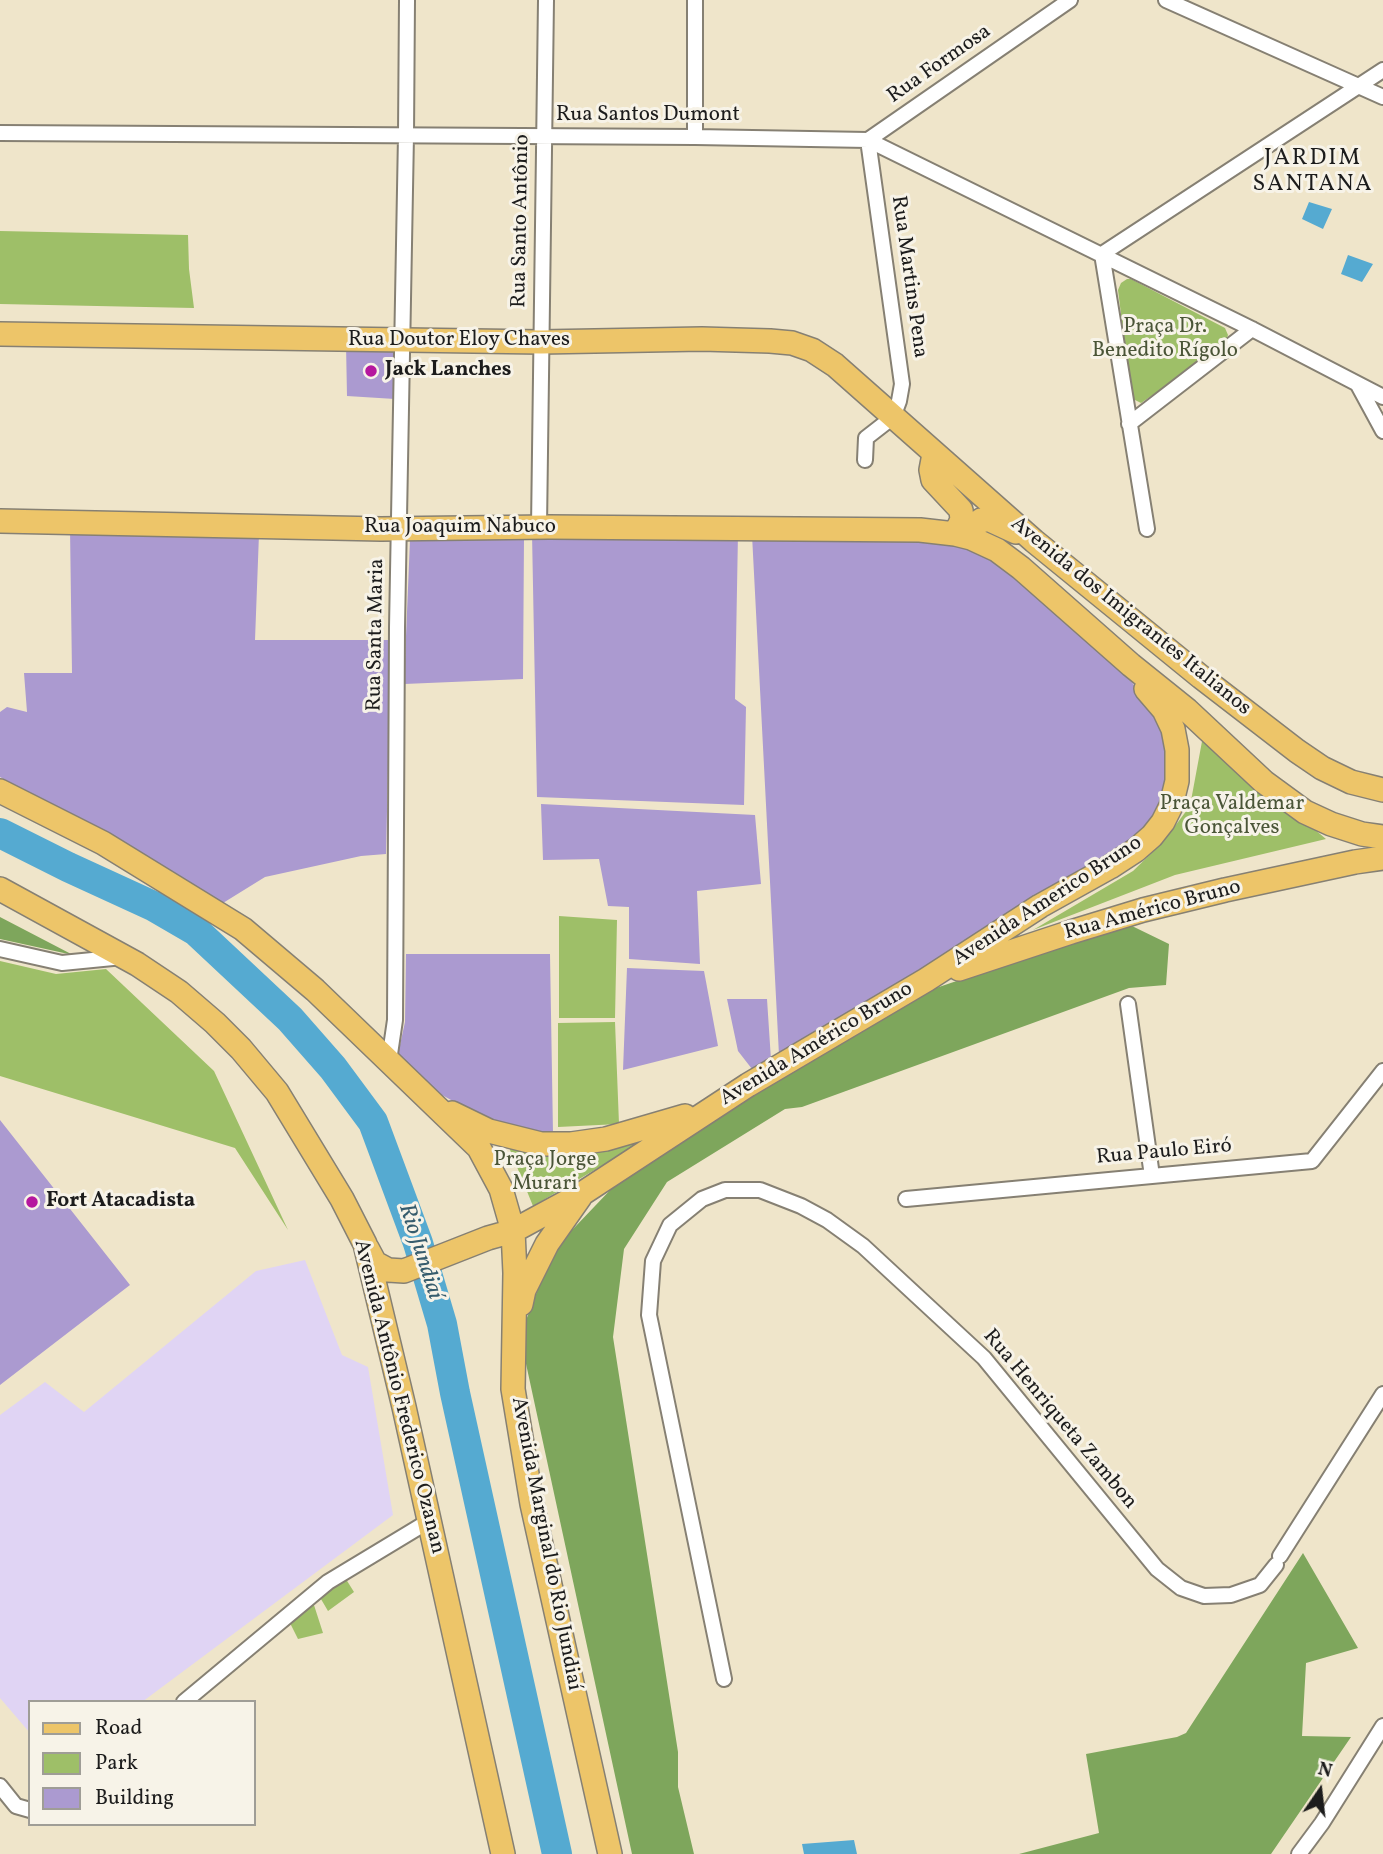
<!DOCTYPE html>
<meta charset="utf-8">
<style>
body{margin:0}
#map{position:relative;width:1383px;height:1854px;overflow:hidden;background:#efe5ca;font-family:Vollkorn,serif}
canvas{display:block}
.legend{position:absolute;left:28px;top:1700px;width:228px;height:126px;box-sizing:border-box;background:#f7f3e8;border:2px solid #9f9d96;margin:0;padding:9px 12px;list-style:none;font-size:21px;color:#1c1c1c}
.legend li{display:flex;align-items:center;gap:14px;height:35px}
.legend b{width:35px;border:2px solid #9f9d96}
.north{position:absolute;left:1285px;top:1756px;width:70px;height:70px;-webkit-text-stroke:5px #f7f3e8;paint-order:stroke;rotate:14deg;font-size:19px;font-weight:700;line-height:28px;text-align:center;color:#1c1c1c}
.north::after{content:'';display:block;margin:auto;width:24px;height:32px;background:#1c1c1c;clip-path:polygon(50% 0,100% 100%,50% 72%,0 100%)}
</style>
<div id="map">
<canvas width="1383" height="1854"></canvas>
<ul class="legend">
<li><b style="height:9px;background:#edc569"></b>Road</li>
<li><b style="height:19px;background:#9ebf68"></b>Park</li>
<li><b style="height:19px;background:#ab9ad0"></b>Building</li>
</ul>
<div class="north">N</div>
</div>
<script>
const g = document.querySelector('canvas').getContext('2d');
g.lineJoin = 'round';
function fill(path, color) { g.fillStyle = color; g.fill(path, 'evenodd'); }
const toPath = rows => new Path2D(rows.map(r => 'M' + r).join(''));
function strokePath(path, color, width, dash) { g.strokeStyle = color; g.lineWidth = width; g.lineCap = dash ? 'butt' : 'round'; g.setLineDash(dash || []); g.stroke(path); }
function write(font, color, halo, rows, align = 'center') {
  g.font = font + ' Vollkorn,serif'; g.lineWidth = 6; g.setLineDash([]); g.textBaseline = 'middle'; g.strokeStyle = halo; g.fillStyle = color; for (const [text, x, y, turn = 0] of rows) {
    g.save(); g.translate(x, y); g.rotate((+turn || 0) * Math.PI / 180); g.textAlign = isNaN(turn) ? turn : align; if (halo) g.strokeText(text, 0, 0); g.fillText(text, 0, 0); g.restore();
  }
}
const built = toPath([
 [305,1260,342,1355,368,1367,393,1515,142,1702,30,1702,30,1733,0,1698,0,1415,45,1382,84,1412,256,1271]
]);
const green = toPath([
 [0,231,188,235,189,269,194,308,0,304],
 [1127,279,1131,279,1225,328,1228,335,1224,346,1141,403,1133,399,1131,394,1118,290,1121,283],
 [1203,736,1326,839,1175,875,1033,930,1133,871,1163,842,1190,806],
 [559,916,617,920,615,1018,559,1018],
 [0,961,56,974,106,969,214,1071,288,1230,235,1148,0,1076],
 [615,1022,619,1124,558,1127,558,1023],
 [651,1137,533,1206,508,1145],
 [344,1576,354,1592,328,1611,318,1594],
 [313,1602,323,1633,298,1639,288,1619]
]);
const forest = toPath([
 [0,917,73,955,0,939],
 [1132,926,1169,944,1166,985,1129,988,802,1107,785,1109,667,1182,624,1249,613,1337,678,1752,678,1787,694,1854,632,1854,520,1336,553,1250,615,1185,799,1067,936,988,1107,930],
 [1303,1553,1358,1648,1306,1663,1302,1736,1351,1737,1271,1854,1019,1854,1099,1833,1086,1754,1177,1737,1186,1733]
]);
const water = toPath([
 [1309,202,1332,209,1323,229,1302,219],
 [1348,255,1373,264,1362,282,1341,274],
 [854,1840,857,1854,804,1854,802,1844]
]);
const river = toPath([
 [0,833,68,867,153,906,196,931,290,1019,333,1068,373,1122,418,1243,442,1324,455,1393,557,1854]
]);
const building = toPath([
 [346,344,398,345,395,399,347,396],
 [70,528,259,534,255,640,391,640,386,854,361,856,265,877,223,903,0,777,0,712,7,707,27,712,24,673,72,673],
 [532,533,738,533,735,699,746,707,744,805,537,797],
 [752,535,944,538,989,554,1125,672,1162,726,1169,768,1160,809,1142,837,779,1055],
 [524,538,523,679,404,684,410,540],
 [541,804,755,815,761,884,697,891,700,964,629,959,629,907,608,906,599,859,543,860],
 [406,954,550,954,553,1134,491,1122,442,1095,398,1054,405,1022],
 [627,968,704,971,718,1046,623,1070],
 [727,999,767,999,771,1060,752,1069,738,1051],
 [0,1120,130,1285,0,1385]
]);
const minor = toPath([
 [1166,0,1383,97],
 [0,133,695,137,868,140,1252,329,1383,397],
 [695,137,695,0],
 [868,140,1070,0],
 [1358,385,1383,431],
 [1129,424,1252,329],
 [865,460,866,438,893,417,899,401,902,384,868,140],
 [539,527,546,0],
 [1147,529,1102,254,1383,70],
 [0,949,62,963,123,957],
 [1128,1004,1152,1176],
 [389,1061,395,1020,397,627,406,135,407,0],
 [906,1199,1312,1161,1383,1071],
 [1280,1556,1383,1394],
 [724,1679,649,1315,653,1261,670,1225,702,1199,725,1190,760,1190,801,1206,827,1220,863,1246,984,1358,1157,1569,1181,1588,1204,1596,1231,1595,1260,1585,1276,1565],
 [184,1702,328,1582,429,1521],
 [0,1786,16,1806,30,1810],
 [1299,1854,1322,1823,1383,1726]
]);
const primary = toPath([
 [0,334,541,342,702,339,770,341,792,343,812,350,835,365,1034,541,1201,677,1297,751,1322,768,1351,782,1383,790],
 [934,454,931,470,933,480,961,510,962,520,955,534],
 [0,521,381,529,549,527,920,530,955,534,971,538,997,550,1021,568,1131,665,1187,710,1264,782,1305,812,1331,824,1362,834,1383,837],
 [971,538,975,526,981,520,990,520,1016,532],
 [0,791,103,843,243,929,315,990,479,1148,501,1189,513,1231,515,1273,513,1389,532,1504,610,1854],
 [0,889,137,964,179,992,215,1023,241,1049,277,1092,342,1199,365,1244,404,1407,503,1854],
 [959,969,1071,932,1143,910,1225,890,1355,862,1383,858],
 [452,1113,489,1131,541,1144,571,1144,606,1139,685,1116],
 [367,1248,375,1263,388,1270,404,1271,488,1238,513,1231,583,1193,748,1085,926,980,1040,906,1110,867,1136,850,1152,836,1163,822,1171,806,1177,781,1177,750,1173,729,1164,710,1146,689],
 [521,1304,524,1290,547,1244,580,1197]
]);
const markers = [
 [371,371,7,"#b5179e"],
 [32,1202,7,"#b5179e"]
];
const streetNames = [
 ["Rua Formosa",940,65,-35],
 ["Rua Santos Dumont",648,116],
 ["Rua Santo Antônio",522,221,-89],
 ["Rua Martins Pena",908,277,82],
 ["Rua Doutor Eloy Chaves",459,341],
 ["Rua Joaquim Nabuco",460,528],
 ["Avenida dos Imigrantes Italianos",1130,617,39],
 ["Rua Santa Maria",377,635,-89],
 ["Avenida Americo Bruno",1048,902,-33],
 ["Rua Américo Bruno",1153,911,-15],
 ["Avenida Américo Bruno",817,1045,-31],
 ["Rua Paulo Eiró",1164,1153,-5],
 ["Avenida Antônio Frederico Ozanan",398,1397,76],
 ["Rua Henriqueta Zambon",1059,1420,50],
 ["Avenida Marginal do Rio Jundiaí",545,1544,79]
];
const parkNames = [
 ["Praça Dr.",1165,328],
 ["Benedito Rígolo",1165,352],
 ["Praça Valdemar",1232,805],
 ["Gonçalves",1232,829],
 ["Praça Jorge",545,1161],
 ["Murari",545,1185]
];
const poiNames = [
 ["Jack Lanches",385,371],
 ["Fort Atacadista",46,1202]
];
const neighbourhoodNames = [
 ["JARDIM",1313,160],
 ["SANTANA",1313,186]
];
const waterNames = [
 ["Rio Jundiaí",419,1252,72]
];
fill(built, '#e0d4f4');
fill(green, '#9ebf68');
fill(forest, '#7ea65c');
fill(water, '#55aad1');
strokePath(river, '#55aad1', 30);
fill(building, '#ab9ad0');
strokePath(minor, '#868073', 18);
strokePath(primary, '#868073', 26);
strokePath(minor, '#fff', 14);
strokePath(primary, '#edc569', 23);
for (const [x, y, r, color] of markers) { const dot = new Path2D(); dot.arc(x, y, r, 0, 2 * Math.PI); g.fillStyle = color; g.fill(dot); strokePath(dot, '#f7f3e8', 2.5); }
write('21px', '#1c1c1c', '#f7f3e8', streetNames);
write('21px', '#4a5537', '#f7f3e8', parkNames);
write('bold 21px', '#1c1c1c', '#f7f3e8', poiNames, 'left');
g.letterSpacing = '2px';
write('23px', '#1c1c1c', '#f7f3e8', neighbourhoodNames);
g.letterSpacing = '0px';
write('italic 23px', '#365c6d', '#f7f3e8', waterNames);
</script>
